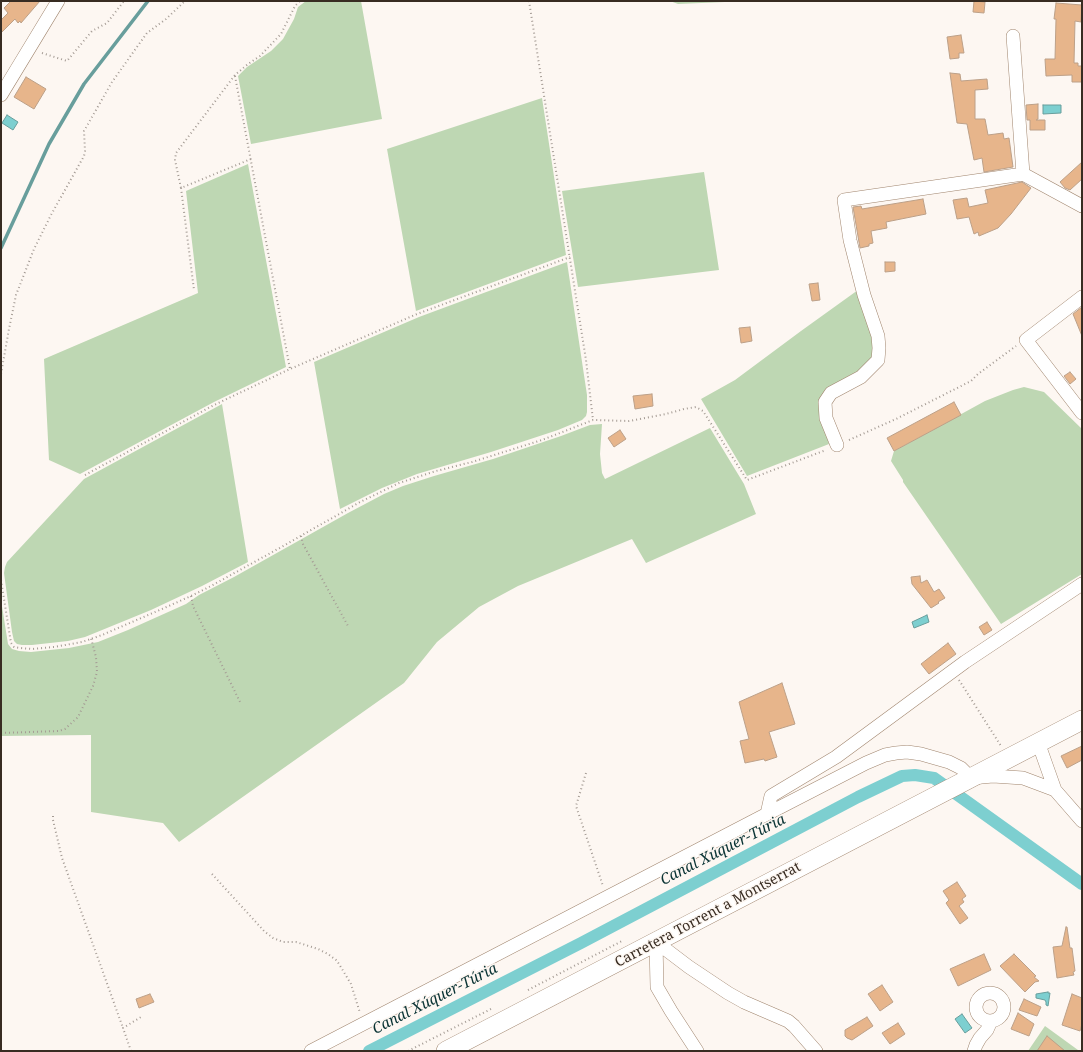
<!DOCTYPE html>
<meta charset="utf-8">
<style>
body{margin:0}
#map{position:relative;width:1083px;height:1052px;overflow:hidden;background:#fdf7f2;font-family:"Noto Serif",serif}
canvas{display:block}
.frame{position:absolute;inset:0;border:2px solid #382c22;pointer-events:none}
</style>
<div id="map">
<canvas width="1083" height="1052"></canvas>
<div class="frame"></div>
</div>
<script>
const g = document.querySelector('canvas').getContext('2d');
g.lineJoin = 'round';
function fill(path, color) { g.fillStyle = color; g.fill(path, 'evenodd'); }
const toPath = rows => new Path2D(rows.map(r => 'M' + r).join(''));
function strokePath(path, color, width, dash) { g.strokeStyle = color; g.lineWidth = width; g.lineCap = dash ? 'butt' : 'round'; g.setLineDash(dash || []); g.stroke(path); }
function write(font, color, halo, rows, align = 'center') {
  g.font = font + ' "Noto Serif",serif'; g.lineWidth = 3; g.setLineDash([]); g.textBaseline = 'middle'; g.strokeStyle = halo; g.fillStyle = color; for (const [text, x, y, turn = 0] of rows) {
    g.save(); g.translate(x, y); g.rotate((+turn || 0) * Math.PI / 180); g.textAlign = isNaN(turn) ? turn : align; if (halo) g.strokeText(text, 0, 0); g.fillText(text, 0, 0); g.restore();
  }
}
const green = toPath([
 [306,1,361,1,382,119,251,144,238,76,247,67,271,51,283,39,294,19,298,7],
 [670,1,748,1,678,4],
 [542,98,566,255,416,311,387,149],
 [248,164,286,367,214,402,80,474,49,460,44,359,198,293,186,191],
 [704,172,719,270,578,287,562,191],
 [567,262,587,395,587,412,586,416,582,420,558,430,491,452,417,474,382,488,340,509,314,362,419,317],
 [858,290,873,330,875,351,869,364,829,390,824,423,829,444,747,476,701,399,735,380,801,331],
 [1024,387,1044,392,1082,429,1082,574,1001,624,903,482,903,480,891,461,894,451,985,401,1013,390],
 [222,404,248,562,202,586,151,610,85,637,68,641,32,645,22,645,17,644,14,641,12,632,4,573,5,567,7,562,84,479],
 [602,424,600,454,602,473,605,479,710,428,744,484,756,514,646,563,632,539,518,586,479,607,437,642,404,683,179,842,163,823,91,812,91,735,1,736,1,600,8,644,12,649,19,651,31,652,69,648,98,642,128,630,186,604,199,595,234,577,348,513,384,494,403,486,434,476,493,459,561,436,590,425],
 [1045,1026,1078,1050,1077,1051,1028,1051]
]);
const water = toPath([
 [1043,105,1061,105,1061,113,1043,114,1043,105],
 [7,115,18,122,13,130,2,123,7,115],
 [927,615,929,622,914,628,912,622,927,615],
 [1048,992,1048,993,1050,993,1048,1006,1046,1005,1046,1002,1045,1000,1036,998,1036,994,1048,992],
 [962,1014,972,1028,965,1033,955,1019,962,1014]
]);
const stream = toPath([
 [1,248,49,144,84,84,148,1]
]);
const canal = toPath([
 [369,1051,581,943,858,797,902,776,915,775,934,778,1082,884]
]);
const building = toPath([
 [11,1,40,1,21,23,20,21,18,23,15,19,1,33,1,20,8,13,4,8,11,1],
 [974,1,985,2,984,13,973,12,974,1],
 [1056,3,1082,5,1081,22,1075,21,1074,63,1078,63,1078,66,1082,66,1082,82,1072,82,1072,75,1046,76,1045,59,1055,59,1056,19,1054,19,1056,3],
 [961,35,964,53,959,53,959,58,950,59,947,37,961,35],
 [950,73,960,74,961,81,987,79,988,89,975,90,975,119,985,119,988,135,1003,133,1004,139,1009,138,1013,167,984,172,982,158,974,160,967,124,957,123,950,73],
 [26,77,46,89,34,109,14,97,26,77],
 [1038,104,1038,119,1036,120,1045,120,1045,130,1030,130,1030,120,1027,120,1026,105,1038,104],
 [1082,162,1082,179,1070,190,1065,188,1060,182,1082,162],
 [1022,182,1031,188,1011,214,998,228,979,236,978,232,974,234,969,217,957,219,953,200,967,198,969,207,988,203,985,190,1022,182],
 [923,199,926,214,886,222,887,228,871,231,873,243,869,244,869,246,860,248,853,207,861,206,862,209,923,199],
 [885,262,895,262,895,271,885,272,885,262],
 [818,283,820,300,812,301,809,284,818,283],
 [1082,307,1082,336,1073,314,1082,307],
 [750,327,752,341,741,343,739,328,750,327],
 [1070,372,1076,379,1070,384,1064,376,1070,372],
 [652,394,653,406,635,409,633,396,652,394],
 [954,402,961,415,894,451,887,438,954,402],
 [620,430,626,439,614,447,608,438,620,430],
 [920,576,921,583,927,580,934,592,939,589,945,598,938,602,939,603,931,608,912,584,911,577,920,576],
 [987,622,992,630,984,635,979,627,987,622],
 [948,643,956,654,929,674,921,664,948,643],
 [782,683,795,724,769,732,777,757,765,761,764,759,745,763,740,741,749,739,739,702,782,683],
 [1082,746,1082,760,1067,768,1061,756,1082,746],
 [957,882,966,896,962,899,964,902,959,906,968,918,960,924,946,903,949,900,943,891,957,882],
 [1066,927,1067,927,1070,948,1072,948,1075,971,1073,972,1074,975,1057,978,1053,947,1062,946,1066,927],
 [984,954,991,970,958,986,950,969,984,954],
 [1014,954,1036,976,1034,977,1039,981,1035,982,1025,992,1000,966,1014,954],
 [882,985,893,1002,880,1011,868,994,882,985],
 [150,994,154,1002,139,1008,136,999,150,994],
 [1072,994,1082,998,1082,1024,1080,1031,1062,1025,1072,994],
 [1024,999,1041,1007,1037,1016,1019,1010,1024,999],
 [1018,1013,1034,1024,1029,1036,1011,1029,1018,1013],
 [867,1017,873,1026,852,1040,847,1038,845,1036,845,1030,867,1017],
 [898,1023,905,1034,890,1044,882,1033,898,1023],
 [1047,1036,1065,1051,1037,1051,1047,1036]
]);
const path = toPath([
 [529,1,586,360,593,420],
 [42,53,67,61,92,31,107,23,124,1],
 [235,76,290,369],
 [251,159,181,188,175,160,176,153,235,75,248,64,260,56,281,34,295,6,300,1],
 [181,188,194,290],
 [1,374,9,329,16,295,34,249,51,215,84,156,85,151,84,131,112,82,147,33,166,19,185,1],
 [849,440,896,419,971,381,978,374,1016,346],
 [85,475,214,405,290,369,417,314,570,257],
 [301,536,303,544,348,626],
 [1,580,11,643,14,647,20,648,32,649,54,647,82,642,102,635,162,609,191,596,211,586,285,545,360,502,399,483,436,471,472,462,542,440,593,420,629,421,666,414,684,409,696,407,703,411,747,480,826,450],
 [191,596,193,606,240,702],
 [959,680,1001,746],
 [1,733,59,731,65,729,78,717,93,686,97,672,96,657,91,638],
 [586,773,576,806,603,886],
 [53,816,53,820,62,858,123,1028],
 [212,874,264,931,273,938,283,942,296,942,318,949,328,954,336,960,339,964,351,984,360,1013],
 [528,990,622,941],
 [131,1051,123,1028,141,1017],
 [408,1051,491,1009]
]);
const minor = toPath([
 [1013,36,1023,174],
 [1,95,58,1],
 [1082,297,1026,340,1082,413],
 [837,445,826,418,825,402,831,393,861,377,878,360,879,348,878,336,864,295,850,240,844,200,1023,174,1082,206],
 [1038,742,1055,790,1082,821],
 [767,814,771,796,836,757,965,662,1082,584],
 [656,942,689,967,728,993,744,1002,788,1021,794,1026,816,1051],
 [656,942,657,987,671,1011,697,1051],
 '976 1007a14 14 0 1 1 28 0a14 14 0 1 1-28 0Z',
 [311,1051,767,814,866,763,885,755,896,753,907,752,921,754,949,762,961,768,971,778,993,776,1023,778,1055,790],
 [974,1051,976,1045,980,1038,987,1030,991,1021]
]);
const secondary = toPath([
 [446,1051,1082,720]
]);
const streetNames = [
 ["Carretera Torrent a Montserrat",708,915,-28]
];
const waterNames = [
 ["Canal Xúquer-Túria",723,850,-27],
 ["Canal Xúquer-Túria",435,999,-27]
];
fill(green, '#bed7b3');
fill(water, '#7dcfd0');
strokePath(water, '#689e9c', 1);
strokePath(stream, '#689e9c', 3.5);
strokePath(canal, '#7dcfd0', 12);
fill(building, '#e7b58b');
strokePath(building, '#bca088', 1);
strokePath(minor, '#a0856e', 14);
strokePath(secondary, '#a0856e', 20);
strokePath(path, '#a49b94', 2, [1, 3]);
strokePath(minor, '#fff', 13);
strokePath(secondary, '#fff', 19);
write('14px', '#382c22', '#fdf7f2', streetNames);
write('italic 15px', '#0a3334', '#fdf7f2', waterNames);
</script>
